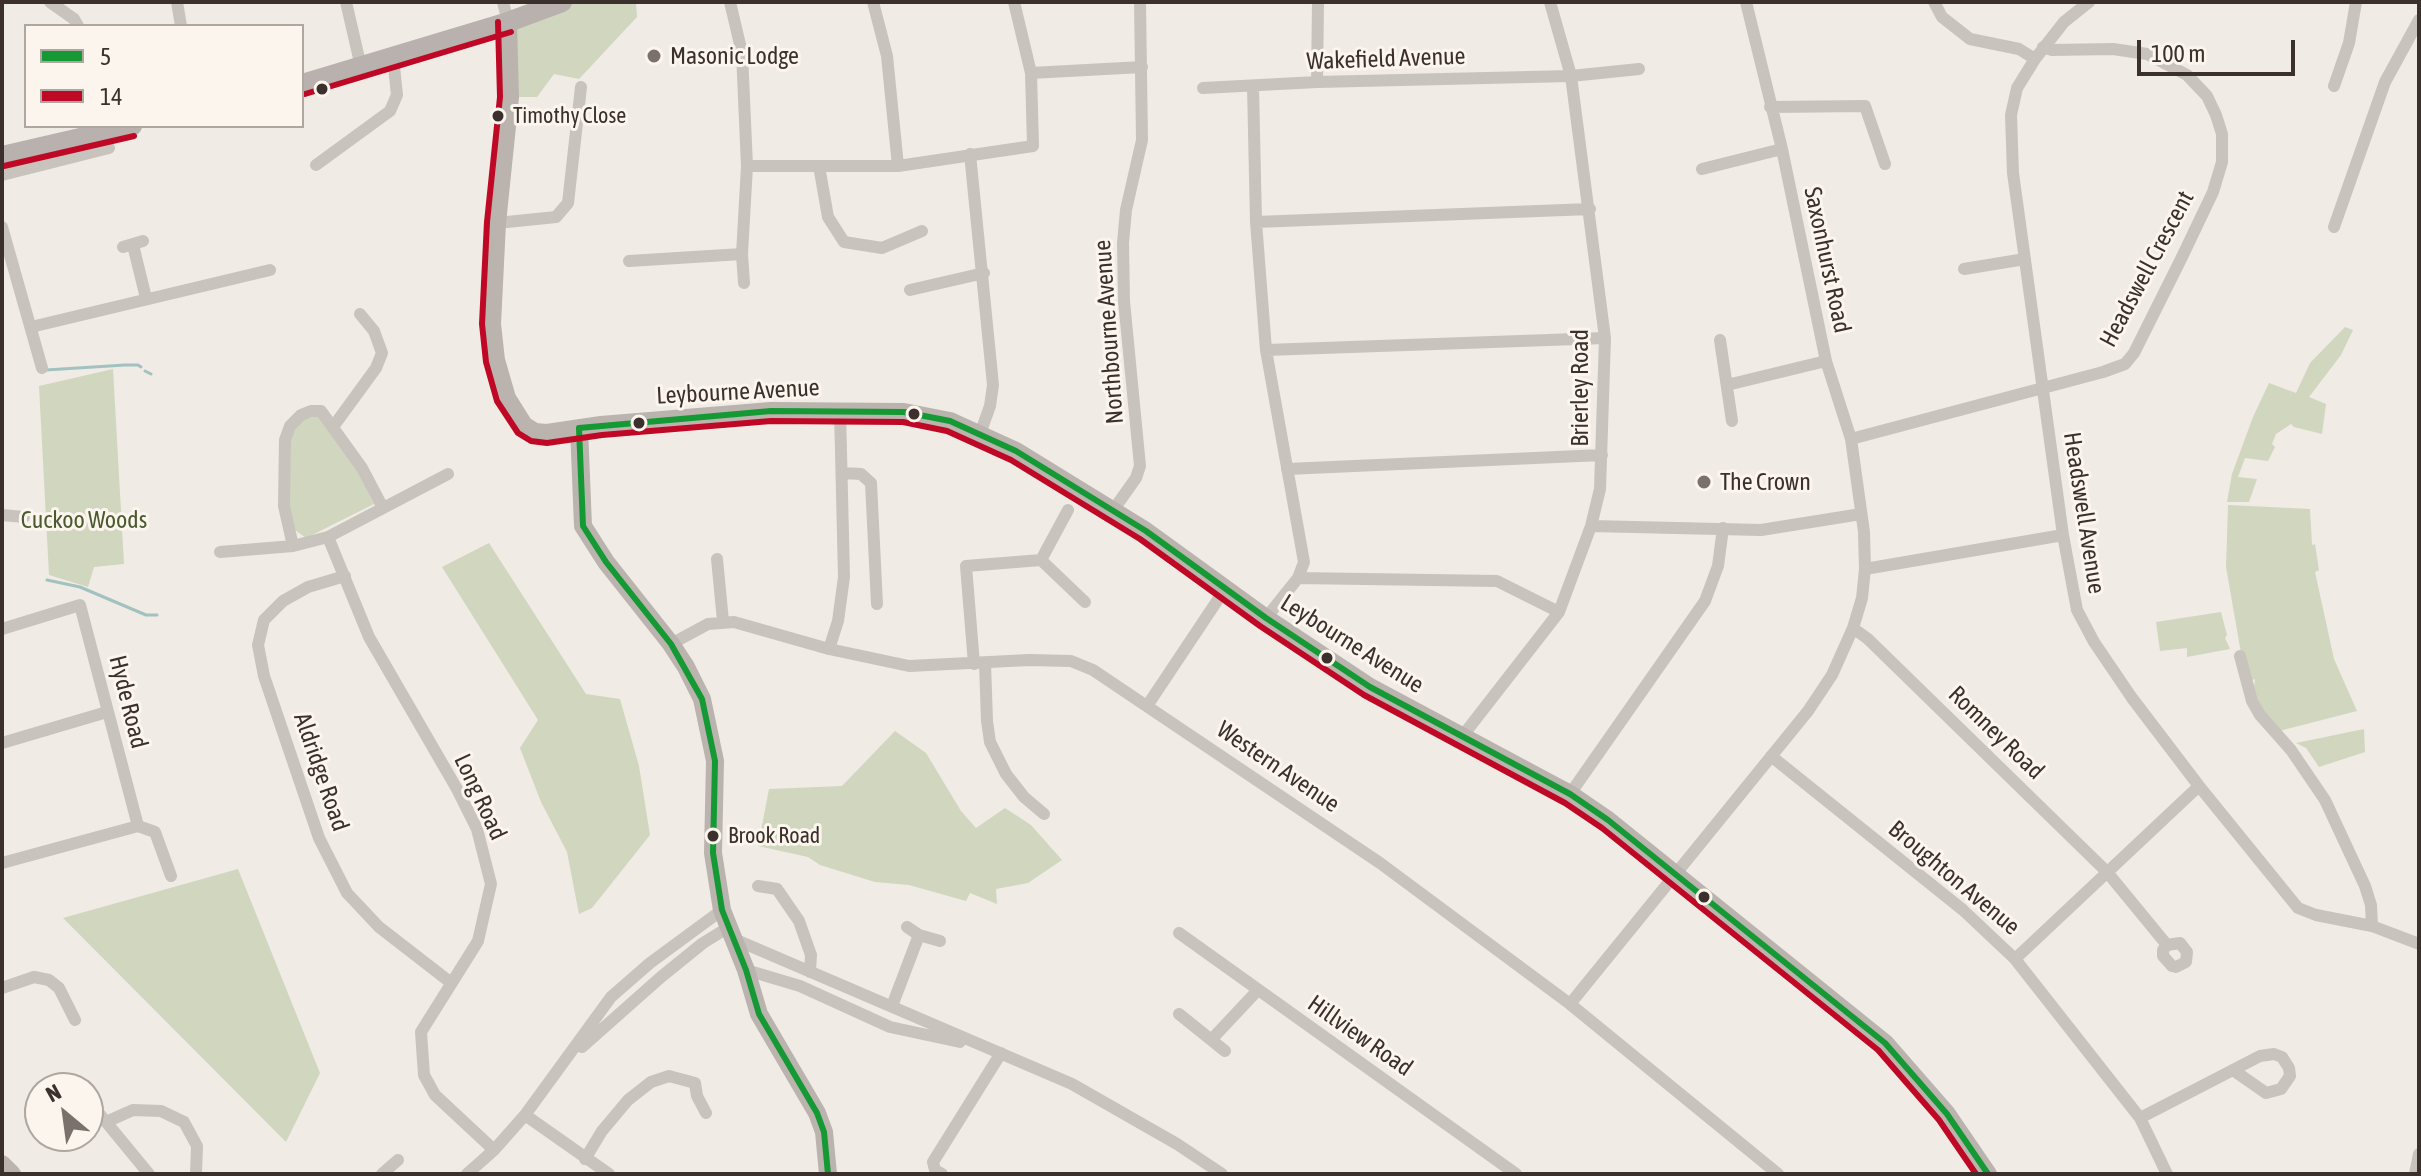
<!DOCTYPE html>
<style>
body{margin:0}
#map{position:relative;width:2421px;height:1176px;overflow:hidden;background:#f0ebe5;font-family:"Asap Condensed",sans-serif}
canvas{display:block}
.frame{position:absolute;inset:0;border:4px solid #3b302b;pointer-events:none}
.legend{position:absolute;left:24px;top:24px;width:280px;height:104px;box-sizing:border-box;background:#fbf5ee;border:2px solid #aea6a0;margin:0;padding:10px 14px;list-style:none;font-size:24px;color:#3b302b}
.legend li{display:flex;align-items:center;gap:16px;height:40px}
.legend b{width:40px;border:2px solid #aea6a0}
.north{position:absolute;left:24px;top:1072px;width:80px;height:80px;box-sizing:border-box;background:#fbf5ee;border:2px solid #aea6a0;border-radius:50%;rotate:331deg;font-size:22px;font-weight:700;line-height:32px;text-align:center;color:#3b302b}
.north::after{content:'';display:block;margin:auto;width:28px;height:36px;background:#7a716c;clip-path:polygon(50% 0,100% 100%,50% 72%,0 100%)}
.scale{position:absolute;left:2137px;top:40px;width:158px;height:36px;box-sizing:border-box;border:4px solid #3b302b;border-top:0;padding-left:10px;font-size:24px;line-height:28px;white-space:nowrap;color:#3b302b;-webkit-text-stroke:6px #fbf5ee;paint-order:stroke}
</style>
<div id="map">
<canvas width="2421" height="1176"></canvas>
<div class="frame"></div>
<ul class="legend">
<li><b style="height:10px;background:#149934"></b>5</li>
<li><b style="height:10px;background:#be0826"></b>14</li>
</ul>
<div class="north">N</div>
<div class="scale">100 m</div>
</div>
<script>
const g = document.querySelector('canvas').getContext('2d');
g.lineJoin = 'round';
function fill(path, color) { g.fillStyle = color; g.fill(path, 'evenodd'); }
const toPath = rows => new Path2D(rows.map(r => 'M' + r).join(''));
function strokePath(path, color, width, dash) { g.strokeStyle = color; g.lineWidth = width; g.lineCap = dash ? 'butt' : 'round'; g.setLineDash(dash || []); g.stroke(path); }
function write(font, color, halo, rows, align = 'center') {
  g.font = font + ' "Asap Condensed",sans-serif'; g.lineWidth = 6; g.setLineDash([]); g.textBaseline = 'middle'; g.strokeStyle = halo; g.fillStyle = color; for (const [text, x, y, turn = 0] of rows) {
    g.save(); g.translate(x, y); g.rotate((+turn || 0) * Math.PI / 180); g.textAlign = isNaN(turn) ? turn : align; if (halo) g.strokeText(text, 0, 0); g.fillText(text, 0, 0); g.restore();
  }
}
const green = toPath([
 [562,2,636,2,637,17,579,79,554,74,537,97,510,97,508,22],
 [2345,327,2353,330,2341,355,2309,397,2326,404,2322,434,2294,427,2291,424,2276,434,2272,444,2275,447,2268,461,2245,458,2238,477,2257,479,2249,502,2227,502,2232,474,2253,417,2269,383,2296,393,2310,363],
 [113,369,124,564,94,567,88,587,49,575,39,386],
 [320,415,350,456,374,504,306,538,295,530,289,508,290,438,292,430,304,419],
 [2228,505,2310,509,2312,545,2315,544,2319,570,2315,572,2334,659,2357,711,2279,731,2261,708,2254,689,2255,679,2246,682,2226,567],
 [489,543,586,694,620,699,639,766,650,835,592,908,579,914,567,852,541,802,520,748,538,720,442,567],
 [2221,612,2227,635,2225,638,2230,649,2187,657,2187,648,2160,651,2156,622],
 [2364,729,2365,752,2319,767,2306,748,2296,743],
 [895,731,926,753,961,811,976,828,1005,808,1031,825,1062,860,1028,883,996,889,997,904,970,893,966,901,909,885,875,882,820,865,808,857,758,846,769,789,842,786],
 [238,869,320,1073,286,1142,63,918]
]);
const stream = toPath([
 [46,370,125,365,138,365,141,367],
 [145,371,151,374],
 [47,580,80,587,146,615,157,615]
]);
const street = toPath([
 [50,2,74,19,78,26],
 [177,2,181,26],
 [346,2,361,67],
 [503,2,508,22],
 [730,2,742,53,747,166,742,254,744,283],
 [873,2,887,56,898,166],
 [1934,2,1942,17,1970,39,2019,49,2035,59],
 [2089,2,2064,22,2035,59,2017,88,2011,115,2013,173,2063,535,2077,610,2094,642,2132,698,2199,786,2298,908,2316,915,2372,926,2419,944],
 [1031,73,1142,67],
 [1317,82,1318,2],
 [1253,86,1256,222,1266,350,1304,562,1298,578,1266,618],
 [2334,86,2349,43,2356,2],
 [1203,88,1317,82,1571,76,1639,69],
 [1770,107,1865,106,1885,164],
 [970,154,993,385,990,406,980,434],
 [316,165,390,111,397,95,393,57],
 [747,166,898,166,1033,146,1031,73,1014,2],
 [819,166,828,217,844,242,882,248,922,231],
 [1702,169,1782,149],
 [2,175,109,148],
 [1256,222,1590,209],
 [497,223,556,217,568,203,581,87],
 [2,227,42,368],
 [2334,227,2385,82,2419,20],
 [133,245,146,298],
 [123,247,143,241],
 [629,261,742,254],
 [1964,269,2025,259],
 [910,290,984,273],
 [31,327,270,270],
 [1720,340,1732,421],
 [1266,350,1605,338],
 [1727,385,1826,361],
 [333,427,376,368,382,353,374,331,360,314],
 [1851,439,2103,372,2125,364,2134,353,2182,257,2213,192,2222,162,2222,134,2216,115,2207,96,2187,75,2147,54,2113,49,2052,50,2043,47],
 [1287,469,1602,455],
 [842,473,861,474,871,483,877,604],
 [1114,509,1136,478,1140,466,1124,301,1123,243,1126,210,1142,140,1140,2],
 [2,515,24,517],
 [1591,526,1761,530,1861,514],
 [328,537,369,637,457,789,477,829,491,884,478,941,421,1032,424,1075,435,1095,494,1150],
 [293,546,284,506,285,440,290,426,301,415,311,411,321,411,362,468,383,508],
 [220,552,293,546,328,537,448,474],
 [717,559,723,621],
 [1041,560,1085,602],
 [1865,569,2063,535],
 [345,576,308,587,283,601,264,620,258,645,264,676,319,838,347,893,379,927,450,982],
 [1298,578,1497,581,1559,612],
 [1853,628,1868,639,2107,872,2167,945,2180,943,2187,952,2186,962,2176,967,2172,966,2163,956,2163,950,2167,945],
 [2,629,80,605,138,826],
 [671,644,708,624,734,622,829,649,909,666,1029,660,1071,661,1093,670,1380,863,1570,1004,1778,1174],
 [829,649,838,621,844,577,840,411],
 [2240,656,2252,701,2260,715,2291,750,2325,800,2365,886,2371,905,2372,926],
 [985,663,987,721,990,742,1006,774,1024,797,1044,814],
 [974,664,966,566,1041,560,1068,510],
 [1147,706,1225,589],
 [1461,738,1559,612,1591,526,1600,489,1605,338,1571,76,1550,2],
 [2,743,107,712],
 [1771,756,1963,910,2015,959,2140,1118,2167,1174],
 [1570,794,1705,601,1718,566,1723,528],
 [138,826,155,832,171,876],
 [2,863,138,826],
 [758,886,777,889,799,921,811,955,810,972],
 [1179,933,1516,1174],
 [919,935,940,941],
 [734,939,1072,1084,1177,1144,1222,1174],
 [2015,959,2199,786],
 [746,970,800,986,890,1027,960,1042],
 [2,988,34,977,49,980,59,988,75,1020],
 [1570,1004,1808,711,1832,675,1853,628,1862,598,1865,569,1864,532,1851,439,1826,361,1782,149,1746,2],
 [892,1006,919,935,907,927],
 [1179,1014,1225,1051],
 [1211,1040,1257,991],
 [582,1047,661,977,703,943,729,927],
 [88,1100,149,1174],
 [525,1115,609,1174],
 [2140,1118,2260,1056,2274,1054,2282,1057,2289,1068,2290,1076,2281,1089,2266,1093,2233,1070],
 [106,1122,133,1110,161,1111,184,1122,197,1146,196,1174],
 [585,1159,602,1131,628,1100,651,1082,669,1076,695,1083,697,1096,706,1113],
 [382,1174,398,1160],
 [467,1174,494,1150,525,1115,611,997,650,963,722,910],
 [942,1174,935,1170,933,1162,1001,1053],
 [2415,1174,2419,1154]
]);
const secondary = toPath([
 [508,22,510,97,497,223,492,324,496,360,507,398,524,425,535,432,547,433,601,425,771,411,904,412,950,421,1016,451,1146,531,1266,618,1370,687,1570,794,1608,820,1885,1043,1947,1114,1988,1174],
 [579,428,583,526,606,562,671,644,686,667,702,699,715,761,713,853,722,910,746,970,759,1014,817,1113,824,1132,828,1174],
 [2,1164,12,1174]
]);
const primary = toPath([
 [302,84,508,22,562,2],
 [2,156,132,126]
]);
const bus1 = toPath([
 [579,428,771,411,904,412,950,421,1016,451,1146,531,1266,618,1370,687,1570,794,1608,820,1885,1043,1947,1114,1988,1174],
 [579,428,583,526,606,562,671,644,702,699,715,761,713,853,722,910,746,970,759,1014,817,1113,824,1132,828,1174]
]);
const bus2 = toPath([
 [498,22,500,97,487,222,482,324,486,362,497,401,518,433,531,441,547,443,602,435,771,421,903,422,947,431,1011,460,1140,539,1260,626,1364,695,1565,803,1602,828,1878,1050,1939,1120,1976,1174],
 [305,94,511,32],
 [4,166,134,136]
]);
const markers = [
 [654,56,8,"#7a716c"],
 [322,89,7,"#3b302b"],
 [498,116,7,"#3b302b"],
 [914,414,7,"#3b302b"],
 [639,423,7,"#3b302b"],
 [1704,482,8,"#7a716c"],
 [1327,658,7,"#3b302b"],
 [713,836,7,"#3b302b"],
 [1704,897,7,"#3b302b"]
];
const busNames = [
 ["Timothy Close",513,116],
 ["Brook Road",728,836]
];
const poiNames = [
 ["Masonic Lodge",670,56],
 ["The Crown",1720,482]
];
const streetNames = [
 ["Wakefield Avenue",1386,59,-2],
 ["Saxonhurst Road",1827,260,78],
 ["Headswell Crescent",2147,269,-62],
 ["Northbourne Avenue",1109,332,-94],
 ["Brierley Road",1580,388,-90],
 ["Leybourne Avenue",738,392,-3],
 ["Headswell Avenue",2084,513,81],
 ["Leybourne Avenue",1352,644,32],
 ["Hyde Road",128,702,76],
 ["Romney Road",1996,733,44],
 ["Western Avenue",1278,767,34],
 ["Aldridge Road",321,772,71],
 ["Long Road",480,797,65],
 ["Broughton Avenue",1954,878,40],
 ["Hillview Road",1360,1036,35]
];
const parkNames = [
 ["Cuckoo Woods",84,520]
];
fill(green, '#d1d6bf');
strokePath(stream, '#a1c2c1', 3);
strokePath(street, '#c9c3be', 12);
strokePath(secondary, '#bab3ae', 18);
strokePath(primary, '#b8b1ad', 20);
strokePath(bus1, '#149934', 6);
strokePath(bus2, '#be0826', 6);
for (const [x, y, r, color] of markers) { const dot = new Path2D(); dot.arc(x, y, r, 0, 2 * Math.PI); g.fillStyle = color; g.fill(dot); strokePath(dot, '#fbf5ee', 3); }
write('22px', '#3b302b', '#fbf5ee', busNames, 'left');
write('24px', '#3b302b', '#fbf5ee', poiNames, 'left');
write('24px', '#3b302b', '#fbf5ee', streetNames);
write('24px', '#4a5a2e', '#fbf5ee', parkNames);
</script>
